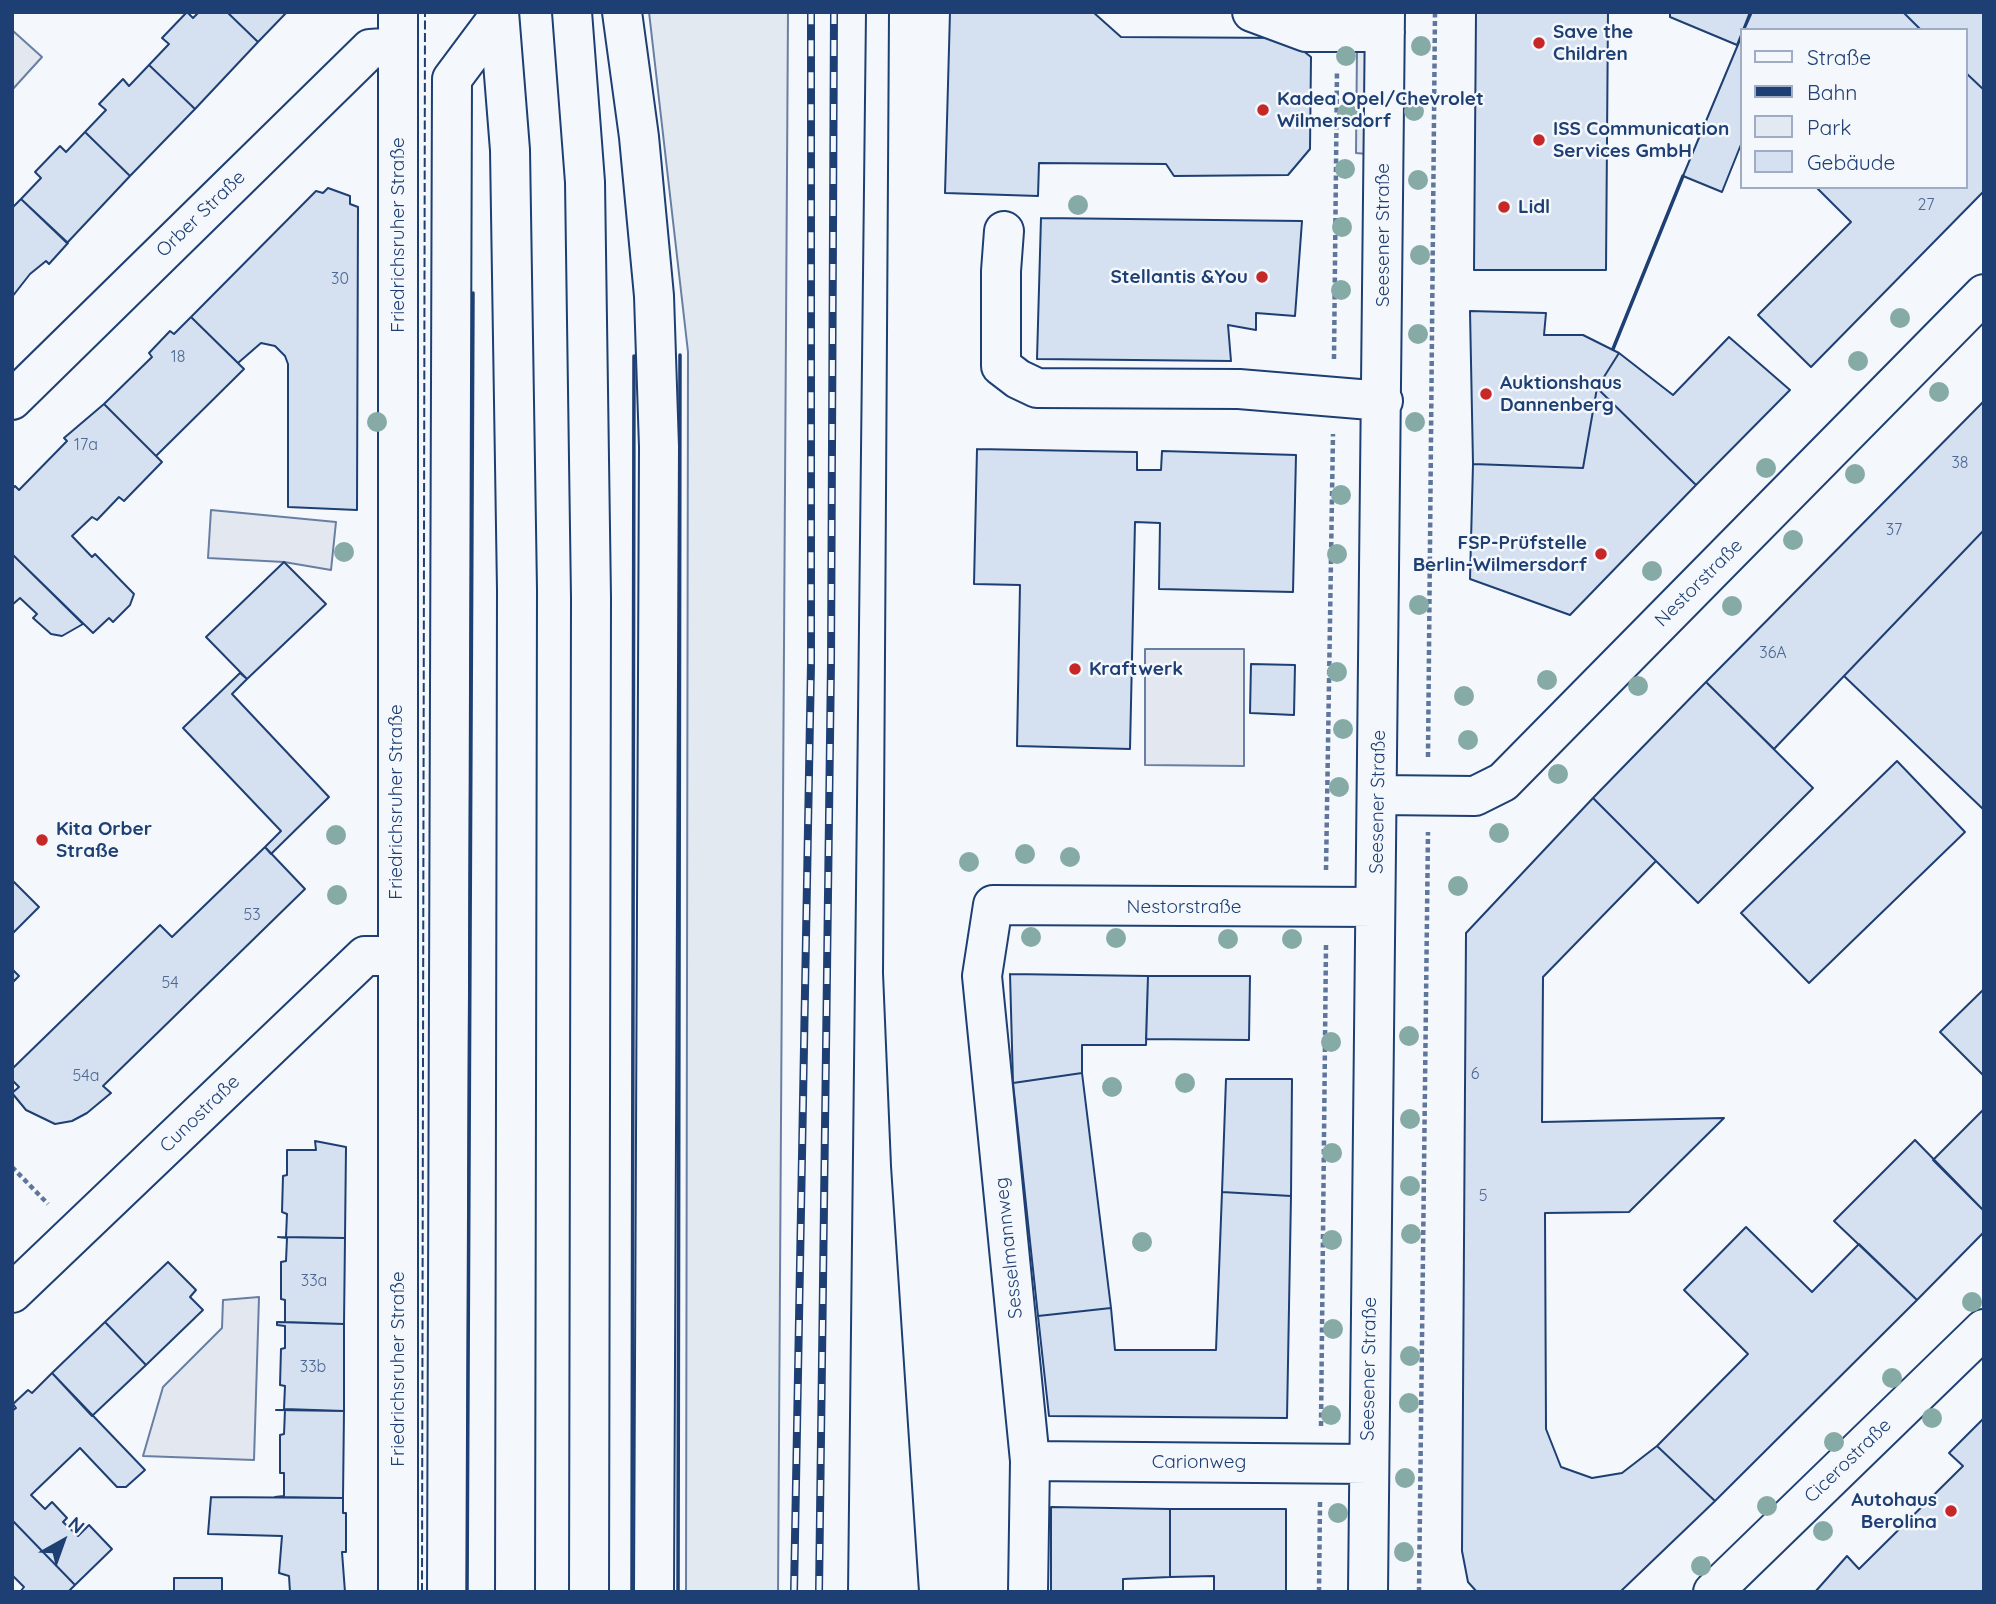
<!DOCTYPE html>
<meta charset="utf-8">
<style>
body{margin:0}
#map{position:relative;width:1996px;height:1604px;overflow:hidden;background:#f4f7fb;font-family:Quicksand,sans-serif}
canvas{display:block}
.frame{position:absolute;inset:0;border:14px solid #1d3f73;pointer-events:none}
.legend{position:absolute;left:1740px;top:28px;width:228px;height:161px;box-sizing:border-box;background:#f4f7fb;border:2px solid #9eadc5;margin:0;padding:9px 12px;list-style:none;font-size:21px;color:#1d3f73}
.legend li{display:flex;align-items:center;gap:14px;height:35px}
.legend b{width:35px;border:2px solid #9eadc5}
.north{position:absolute;left:28px;top:1506px;width:70px;height:70px;-webkit-text-stroke:5px #f4f7fb;paint-order:stroke;rotate:40deg;font-size:19px;font-weight:700;line-height:28px;text-align:center;color:#1d3f73}
.north::after{content:'';display:block;margin:auto;width:24px;height:32px;background:#1d3f73;clip-path:polygon(50% 0,100% 100%,50% 72%,0 100%)}
</style>
<div id="map">
<canvas width="1996" height="1604"></canvas>
<div class="frame"></div>
<ul class="legend">
<li><b style="height:9px;background:#f4f7fb"></b>Straße</li>
<li><b style="height:9px;background:#1d3f73"></b>Bahn</li>
<li><b style="height:19px;background:#e3e9f0"></b>Park</li>
<li><b style="height:19px;background:#d5e0f0"></b>Gebäude</li>
</ul>
<div class="north">N</div>
</div>
<script>
const g = document.querySelector('canvas').getContext('2d');
g.lineJoin = 'round';
function fill(path, color) { g.fillStyle = color; g.fill(path, 'evenodd'); }
const toPath = rows => new Path2D(rows.map(r => 'M' + r).join(''));
function strokePath(path, color, width, dash) { g.strokeStyle = color; g.lineWidth = width; g.lineCap = dash ? 'butt' : 'round'; g.setLineDash(dash || []); g.stroke(path); }
function write(font, color, halo, rows, align = 'center') {
  g.font = font + ' Quicksand,sans-serif'; g.lineWidth = 5; g.setLineDash([]); g.textBaseline = 'middle'; g.strokeStyle = halo; g.fillStyle = color; for (const [text, x, y, turn = 0] of rows) {
    g.save(); g.translate(x, y); g.rotate((+turn || 0) * Math.PI / 180); g.textAlign = isNaN(turn) ? turn : align; if (halo) g.strokeText(text, 0, 0); g.fillText(text, 0, 0); g.restore();
  }
}
const green = toPath([
 [649,12,788,12,778,1592,686,1592,688,352,649,12]
]);
const parking = toPath([
 [12,30,42,57,12,90,12,30],
 [1357,46,1368,46,1367,154,1356,153,1357,46],
 [211,510,336,522,331,570,284,562,208,558,211,510],
 [1145,649,1244,649,1244,766,1145,765,1145,649],
 [259,1297,254,1460,143,1456,163,1387,222,1328,223,1300,259,1297]
]);
const building = toPath([
 [187,12,193,18,199,12,227,12,258,42,195,109,149,65,169,44,162,38,187,12],
 [227,12,287,12,258,42,227,12],
 [950,12,1093,12,1121,37,1287,38,1311,57,1310,149,1288,175,1174,176,1166,164,1039,163,1038,196,945,193,950,12],
 [1476,12,1608,12,1606,270,1474,270,1476,12],
 [1670,12,1750,12,1737,45,1670,17,1670,12],
 [1752,12,1903,12,1921,30,1744,30,1752,12],
 [1903,12,1984,12,1984,90,1966,73,1966,30,1921,30,1903,12],
 [1742,35,1742,142,1722,192,1683,176,1742,35],
 [149,65,195,109,130,176,85,132,106,110,99,104,123,79,129,86,149,65],
 [1966,73,1984,90,1984,191,1811,367,1758,315,1851,222,1816,187,1966,187,1966,73],
 [85,132,130,176,67,243,21,199,41,178,35,172,60,146,66,152,85,132],
 [328,188,350,196,350,204,358,207,357,510,288,507,288,364,285,356,275,346,261,343,238,363,191,317,316,191,323,193,328,188],
 [21,199,68,243,49,264,46,261,30,274,12,297,12,208,21,199],
 [1041,218,1302,221,1295,316,1256,313,1256,330,1228,325,1231,361,1037,359,1041,218],
 [1470,311,1546,313,1544,335,1583,335,1619,353,1597,388,1583,468,1473,464,1470,311],
 [191,317,244,369,156,456,104,404,152,357,149,353,170,331,174,334,191,317],
 [1729,337,1790,390,1696,485,1597,388,1619,353,1673,395,1729,337],
 [1597,388,1696,485,1570,615,1470,579,1473,464,1583,468,1597,388],
 [1984,401,1984,530,1774,749,1706,682,1984,401],
 [104,404,162,462,124,501,119,497,97,520,92,517,72,536,92,557,95,554,134,594,130,605,113,622,109,618,93,633,12,554,12,489,15,486,19,490,67,441,64,438,104,404],
 [977,449,1137,452,1137,470,1161,470,1162,451,1296,455,1293,592,1159,589,1160,523,1135,522,1130,749,1017,746,1020,585,974,584,977,449],
 [1984,530,1984,810,1844,676,1984,530],
 [12,554,83,624,62,636,51,634,33,618,37,614,20,598,12,605,12,554],
 [284,562,326,604,247,679,206,637,284,562],
 [1251,664,1295,665,1294,715,1250,713,1251,664],
 [240,673,247,679,232,694,329,797,271,854,265,847,281,831,183,728,240,673],
 [1706,682,1813,788,1698,903,1593,798,1706,682],
 [1897,761,1965,832,1809,983,1741,913,1897,761],
 [1593,798,1656,861,1543,977,1542,1122,1724,1118,1629,1212,1545,1213,1546,1429,1561,1467,1592,1478,1622,1473,1657,1446,1715,1501,1620,1592,1477,1592,1468,1582,1462,1551,1466,933,1593,798],
 [265,847,305,889,103,1086,111,1093,87,1113,72,1121,55,1124,26,1110,12,1093,19,1087,12,1080,12,1069,160,925,172,937,265,847],
 [12,880,39,907,12,934,12,880],
 [12,969,19,976,12,983,12,969],
 [1010,974,1148,976,1146,1045,1082,1045,1082,1073,1013,1083,1010,974],
 [1148,976,1250,976,1249,1040,1146,1039,1148,976],
 [1984,989,1984,1076,1940,1032,1984,989],
 [1082,1073,1111,1308,1038,1316,1013,1083,1082,1073],
 [1226,1079,1292,1079,1291,1196,1222,1192,1226,1079],
 [1984,1109,1984,1211,1933,1160,1984,1109],
 [1915,1140,1984,1211,1984,1232,1917,1300,1834,1221,1915,1140],
 [315,1141,346,1147,345,1238,286,1237,287,1214,282,1212,283,1176,287,1175,287,1150,316,1150,315,1141],
 [1222,1192,1291,1196,1287,1418,1049,1416,1038,1316,1111,1308,1115,1350,1216,1350,1222,1192],
 [1746,1227,1812,1292,1859,1244,1917,1300,1715,1501,1657,1446,1748,1354,1684,1290,1746,1227],
 [278,1237,345,1238,344,1324,285,1322,285,1300,281,1299,281,1262,286,1261,287,1238,278,1237],
 [168,1262,196,1290,190,1297,203,1310,146,1365,105,1322,168,1262],
 [105,1322,146,1365,92,1416,52,1373,105,1322],
 [277,1322,344,1324,344,1411,284,1409,285,1386,280,1385,281,1349,285,1348,285,1326,277,1325,277,1322],
 [52,1373,145,1470,126,1487,117,1487,80,1448,31,1495,45,1509,52,1502,67,1518,63,1522,78,1536,89,1525,112,1549,75,1585,12,1520,12,1411,16,1408,13,1404,28,1390,32,1393,52,1373],
 [276,1410,344,1411,343,1498,275,1497,284,1496,284,1473,280,1473,280,1435,284,1434,285,1410,276,1410],
 [1984,1418,1984,1592,1815,1592,1847,1556,1859,1569,1963,1466,1949,1453,1984,1418],
 [211,1497,343,1498,343,1513,346,1513,346,1552,342,1552,345,1592,290,1592,289,1576,279,1573,282,1536,208,1534,211,1497],
 [1051,1507,1170,1509,1170,1577,1123,1579,1123,1592,1051,1592,1051,1507],
 [1170,1509,1286,1509,1286,1592,1214,1592,1214,1576,1170,1577,1170,1509],
 [12,1520,75,1585,68,1592,20,1592,24,1587,12,1575,12,1520],
 [174,1578,222,1578,222,1592,174,1592,174,1578]
]);
const path = toPath([
 [1334,359,1337,70],
 [1428,757,1435,12],
 [1326,870,1333,434],
 [12,1167,48,1204],
 [1321,1426,1326,945],
 [1319,1592,1320,1502],
 [1419,1592,1428,832]
]);
const minor = toPath([
 [1252,12,1306,32,1385,32],
 [1004,231,1001,271,1001,366,1018,379,1037,388,1239,389,1383,401],
 [12,400,370,49,398,47],
 [1379,795,1475,796,1503,782,1984,294],
 [12,1293,365,956,397,956],
 [1030,1461,1368,1464],
 [398,1592,398,12],
 [1028,1592,1030,1461,982,976,993,905,1375,907],
 [1368,1592,1385,12],
 [1713,1592,1984,1329]
]);
const highway = toPath([
 [499,12,510,150,517,590,515,1592],
 [572,12,585,182,591,598,589,1592],
 [622,12,639,137,654,296,659,447,654,1592],
 [447,1592,452,79,499,16]
]);
const tram = toPath([
 [889,12,883,973,891,1166,919,1592],
 [848,1592,866,12]
]);
const rail = toPath([
 [794,1592,811,664,811,12],
 [819,1592,831,662,834,12]
]);
const fence = toPath([
 [422,1592,425,12]
]);
const wall = toPath([
 [1613,349,1683,176],
 [467,1592,473,293],
 [632,1592,634,356],
 [678,1592,680,355]
]);
const trees = [
 [1421,46],
 [1346,56],
 [1414,111],
 [1347,113],
 [1345,169],
 [1418,180],
 [1078,205],
 [1342,227],
 [1420,255],
 [1341,290],
 [1900,318],
 [1418,334],
 [1858,361],
 [1939,392],
 [377,422],
 [1415,422],
 [1766,468],
 [1855,474],
 [1341,495],
 [1793,540],
 [344,552],
 [1337,554],
 [1652,571],
 [1419,605],
 [1732,606],
 [1337,672],
 [1547,680],
 [1638,686],
 [1464,696],
 [1343,729],
 [1468,740],
 [1558,774],
 [1339,787],
 [1499,833],
 [336,835],
 [1025,854],
 [1070,857],
 [969,862],
 [1458,886],
 [337,895],
 [1031,937],
 [1116,938],
 [1228,939],
 [1292,939],
 [1409,1036],
 [1331,1042],
 [1185,1083],
 [1112,1087],
 [1410,1119],
 [1332,1153],
 [1410,1186],
 [1411,1234],
 [1332,1240],
 [1142,1242],
 [1972,1302],
 [1333,1329],
 [1410,1356],
 [1892,1378],
 [1409,1403],
 [1331,1415],
 [1932,1418],
 [1834,1442],
 [1405,1478],
 [1767,1506],
 [1338,1513],
 [1823,1531],
 [1404,1552],
 [1701,1566]
];
const markers = [
 [1539,43,7,"#c62828"],
 [1263,110,7,"#c62828"],
 [1539,140,7,"#c62828"],
 [1504,207,7,"#c62828"],
 [1262,277,7,"#c62828"],
 [1486,394,7,"#c62828"],
 [1601,554,7,"#c62828"],
 [1075,669,7,"#c62828"],
 [42,840,7,"#c62828"],
 [1951,1511,7,"#c62828"]
];
const numberNames = [
 ["27",1926,205],
 ["30",340,279],
 ["18",178,357],
 ["17a",86,445],
 ["38",1960,463],
 ["37",1894,530],
 ["36A",1773,653],
 ["53",252,915],
 ["54",170,983],
 ["6",1475,1074],
 ["54a",86,1076],
 ["5",1483,1196],
 ["33a",314,1281],
 ["33b",313,1367]
];
const poiNames = [
 ["Save the",1553,32],
 ["Children",1553,54],
 ["Kadea Opel/Chevrolet",1277,99],
 ["Wilmersdorf",1277,121],
 ["ISS Communication",1553,129],
 ["Services GmbH",1553,151],
 ["Lidl",1518,207],
 ["Stellantis &You",1248,277,"right"],
 ["Auktionshaus",1500,383],
 ["Dannenberg",1500,405],
 ["FSP-Prüfstelle",1587,543,"right"],
 ["Berlin-Wilmersdorf",1587,565,"right"],
 ["Kraftwerk",1089,669],
 ["Kita Orber",56,829],
 ["Straße",56,851],
 ["Autohaus",1937,1500,"right"],
 ["Berolina",1937,1522,"right"]
];
const streetNames = [
 ["Orber Straße",201,214,-44],
 ["Friedrichsruher Straße",398,235,-90],
 ["Seesener Straße",1383,235,-90],
 ["Nestorstraße",1699,583,-45],
 ["Friedrichsruher Straße",396,802,-90],
 ["Seesener Straße",1378,802,-89],
 ["Nestorstraße",1184,907],
 ["Cunostraße",200,1114,-44],
 ["Sesselmannweg",1009,1248,-96],
 ["Friedrichsruher Straße",398,1369,-90],
 ["Seesener Straße",1369,1369,-89],
 ["Cicerostraße",1848,1461,-44],
 ["Carionweg",1199,1462]
];
fill(green, '#e3e9f0');
strokePath(green, '#687fa3', 2);
fill(parking, '#e3e8f0');
strokePath(parking, '#687fa3', 2);
fill(building, '#d5e0f0');
strokePath(building, '#1d3f73', 2);
strokePath(minor, '#1d3f73', 42);
strokePath(highway, '#1d3f73', 42);
strokePath(path, '#5e769c', 4.5, [5, 3.5]);
strokePath(minor, '#f4f7fb', 38);
strokePath(highway, '#f4f7fb', 38);
strokePath(tram, '#1d3f73', 2);
strokePath(rail, '#1d3f73', 8);
strokePath(rail, '#f4f7fb', 5, [16]);
strokePath(fence, '#1d3f73', 2, [9, 3.5]);
strokePath(wall, '#1d3f73', 3.5);
g.fillStyle = '#86aba6';
for (const [x, y] of trees) { g.beginPath(); g.arc(x, y, 10, 0, 2 * Math.PI); g.fill(); }
for (const [x, y, r, color] of markers) { const dot = new Path2D(); dot.arc(x, y, r, 0, 2 * Math.PI); g.fillStyle = color; g.fill(dot); strokePath(dot, '#f4f7fb', 2.5); }
write('16px', '#4b6792', null, numberNames);
write('bold 19px', '#1d3f73', '#f4f7fb', poiNames, 'left');
write('19px', '#1d3f73', '#f4f7fb', streetNames);
</script>
